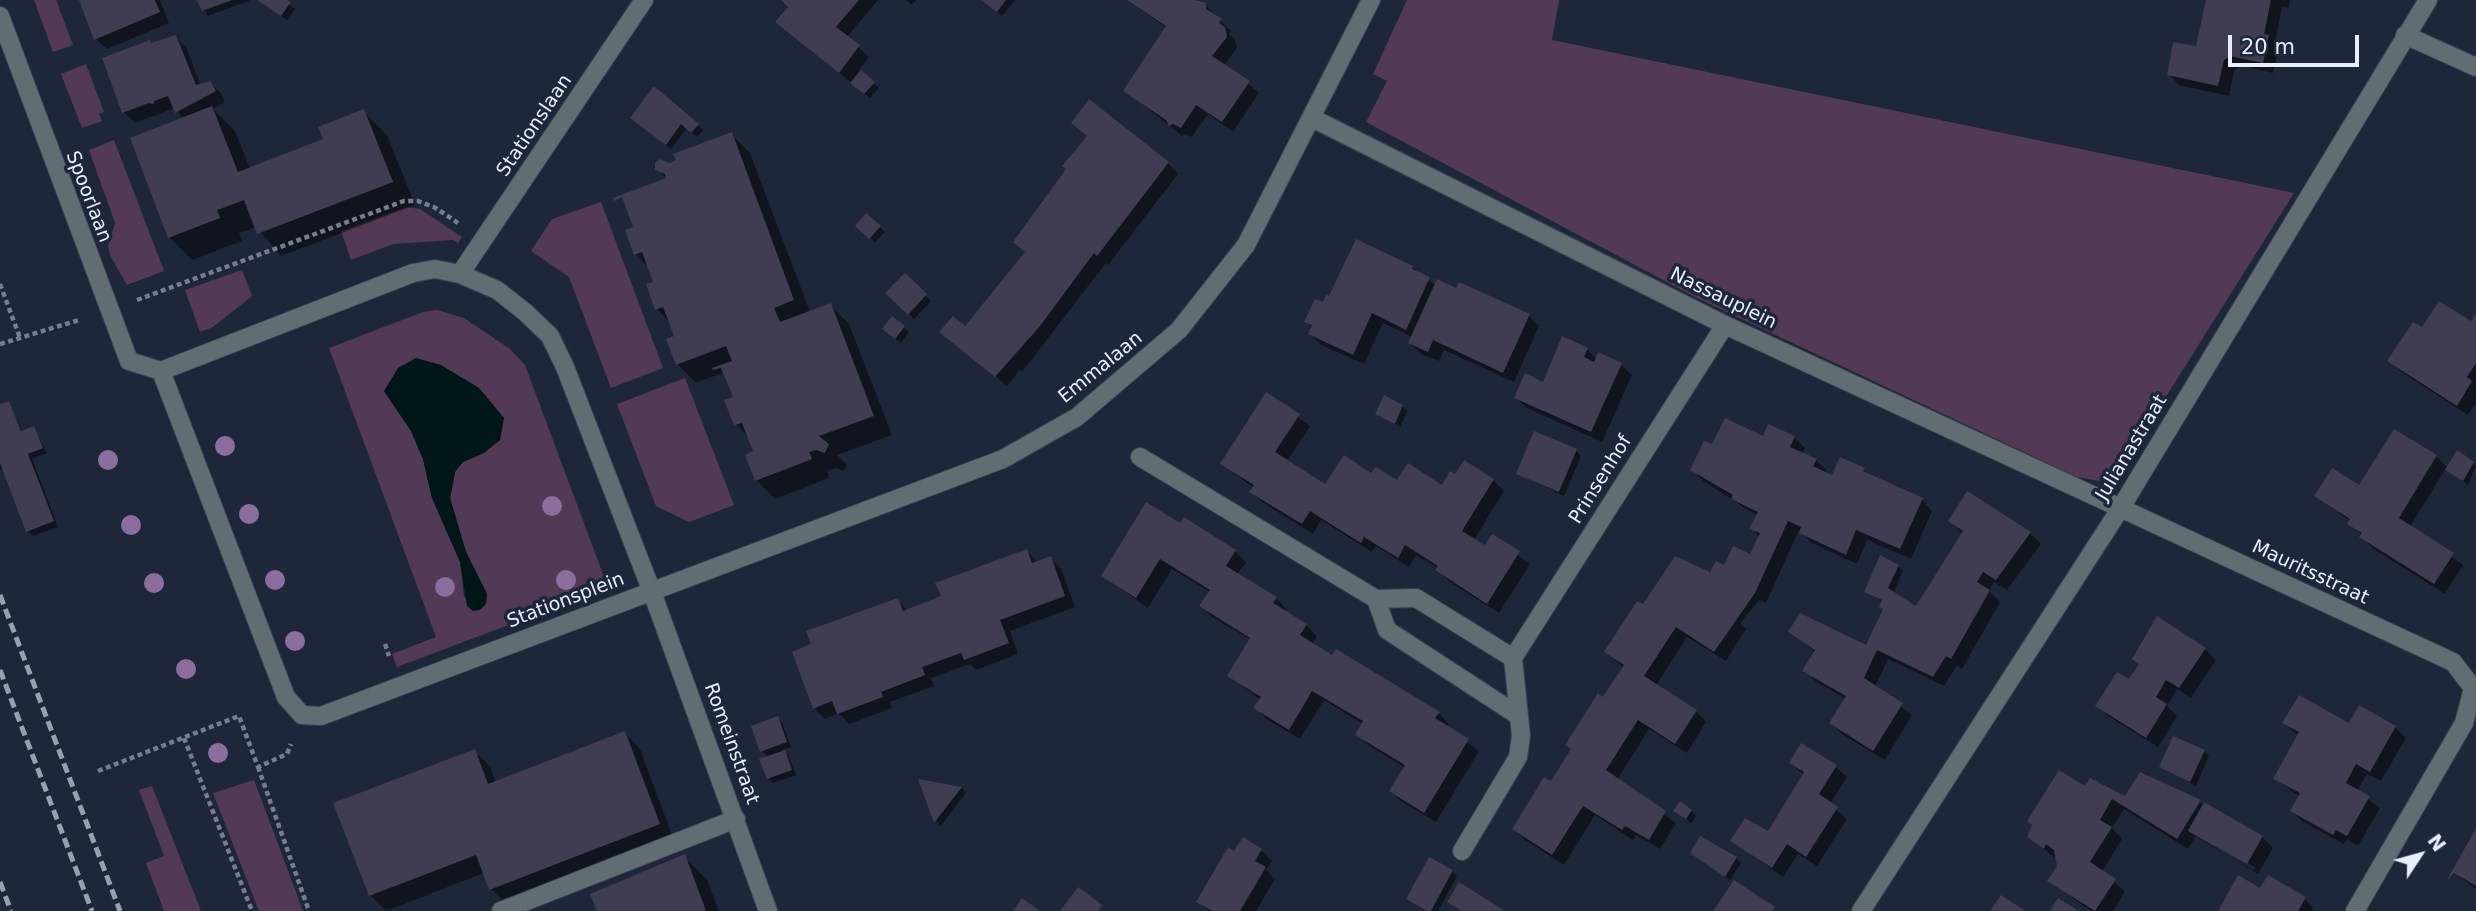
<!DOCTYPE html>
<style>
body{margin:0}
#map{position:relative;width:2476px;height:911px;overflow:hidden;background:#1e273a;font-family:"DejaVu Sans",sans-serif}
canvas{display:block}
.north{position:absolute;left:2385px;top:820px;width:70px;height:70px;-webkit-text-stroke:5px #1e273a;paint-order:stroke;rotate:54deg;font-size:19px;font-weight:700;line-height:28px;text-align:center;color:#e7eefb}
.north::after{content:'';display:block;margin:auto;width:24px;height:32px;background:#e7eefb;clip-path:polygon(50% 0,100% 100%,50% 72%,0 100%)}
.scale{position:absolute;left:2228px;top:35px;width:131px;height:32px;box-sizing:border-box;border:4px solid #e7eefb;border-top:0;padding-left:9px;font-size:21px;line-height:24px;white-space:nowrap;color:#e7eefb;-webkit-text-stroke:5px #1e273a;paint-order:stroke}
</style>
<div id="map">
<canvas width="2476" height="911"></canvas>
<div class="north">N</div>
<div class="scale">20 m</div>
</div>
<script>
const g = document.querySelector('canvas').getContext('2d');
g.lineJoin = 'round';
function fill(path, color) { g.fillStyle = color; g.fill(path, 'evenodd'); }
const toPath = rows => new Path2D(rows.map(r => 'M' + r).join(''));
function strokePath(path, color, width, dash) { g.strokeStyle = color; g.lineWidth = width; g.lineCap = dash ? 'butt' : 'round'; g.setLineDash(dash || []); g.stroke(path); }
function write(font, color, halo, rows, align = 'center') {
  g.font = font + ' "DejaVu Sans",sans-serif'; g.lineWidth = 7; g.setLineDash([]); g.textBaseline = 'middle'; g.strokeStyle = halo; g.fillStyle = color; for (const [text, x, y, turn = 0] of rows) {
    g.save(); g.translate(x, y); g.rotate((+turn || 0) * Math.PI / 180); g.textAlign = isNaN(turn) ? turn : align; if (halo) g.strokeText(text, 0, 0); g.fillText(text, 0, 0); g.restore();
  }
}
const green = toPath([
 [34,0,56,0,73,45,53,52],
 [1407,0,1559,0,1552,40,2294,193,2118,473,2099,481,2077,477,1697,298,1366,122,1387,81,1373,74],
 [86,64,104,112,99,114,102,121,82,128,61,74],
 [114,140,164,271,127,285,110,255,108,245,115,223,89,150],
 [601,202,663,368,611,388,569,277,531,251,552,219],
 [406,207,420,209,462,237,458,243,453,240,393,244,351,260,341,231],
 [242,270,252,296,213,327,200,332,185,290],
 [437,310,464,318,510,349,525,365,604,577,596,592,397,667,392,654,436,637,329,348,423,312],
 [384,391,484,453,463,462,455,472,450,498,466,552,487,594,464,597,460,562,432,498,423,459,411,431],
 [685,378,734,505,689,522,656,506,617,404],
 [254,780,303,911,259,911,213,793],
 [152,786,201,911,164,911,146,863,164,856,139,790]
]);
const water = toPath([
 [416,358,441,365,479,388,504,418,500,440,484,453,463,462,455,472,450,498,466,552,487,594,486,604,480,610,473,611,467,606,460,562,432,498,423,459,411,431,384,391,398,368]
]);
const shadow = toPath([
 [81,0,160,0,169,23,107,49,96,39],
 [199,0,251,0,208,16],
 [257,0,284,0,295,9,287,20],
 [783,0,878,0,847,37,869,57,859,70,879,88,870,98,777,22,790,7],
 [906,0,916,0,912,5],
 [982,0,1015,0,1002,16],
 [1127,0,1191,0,1205,5,1231,31,1229,34,1235,39,1237,48,1224,65,1259,93,1233,132,1208,114,1192,137,1185,134,1182,136,1125,90,1167,28],
 [2207,0,2290,0,2289,8,2282,7,2275,43,2279,47,2273,73,2242,66,2234,71,2229,96,2179,85,2169,74,2197,48],
 [175,37,186,47,201,86,210,83,221,93,225,102,213,109,235,131,250,169,326,140,364,112,387,135,415,205,281,256,256,227,239,233,242,241,192,260,169,237,183,119,175,108,135,123,124,112,152,45],
 [632,118,698,125,703,130,697,137,687,128,671,149],
 [1074,123,1168,163,1178,174,1108,265,1106,263,1022,372,1020,370,1007,386,941,332,965,329,1026,253,1015,242,1088,137],
 [731,134,750,153,810,312,830,305,849,324,892,435,837,455,847,465,844,471,836,468,827,471,829,478,775,499,756,480,755,452,750,439,736,424,735,398,725,372,696,383,677,364,676,337,671,324,657,309,656,283,650,269,636,254,627,231,635,228,667,179,657,169],
 [858,226,880,227,885,232,875,242],
 [1412,267,1436,286,1529,316,1539,326,1514,382,1444,350,1439,361,1421,354,1410,343,1412,337,1383,323,1364,364,1321,345,1310,334,1313,328,1307,322,1323,304],
 [905,275,931,301,914,319,887,293],
 [2476,317,2476,403,2468,415,2400,371,2390,361,2422,329,2471,324],
 [904,327,909,332,901,343,889,334],
 [1587,349,1597,360,1599,355,1621,365,1632,375,1602,442,1527,408,1516,398,1543,384],
 [1267,394,1310,426,1287,461,1325,486,1372,475,1398,482,1442,487,1493,480,1504,491,1474,540,1486,547,1493,536,1530,564,1499,613,1448,581,1438,568,1416,555,1409,567,1376,546,1372,552,1321,520,1313,534,1262,502,1251,492,1254,488,1222,464],
 [8,403,23,432,34,428,47,453,32,459,58,527,33,536,28,531,4,469,0,470,0,406],
 [1402,406,1408,411,1400,427,1377,414],
 [1794,437,1805,448,1802,454,1816,460,1827,471,1825,474,1833,477,1864,470,1870,477,1922,500,1932,511,1911,559,1867,540,1857,564,1812,543,1799,530,1766,603,1759,600,1740,623,1746,629,1726,661,1687,637,1656,686,1696,711,1706,722,1687,753,1649,729,1617,780,1676,823,1660,849,1636,835,1633,840,1595,815,1564,865,1525,840,1514,829,1551,783,1624,668,1606,652,1643,607,1723,566,1750,557,1760,537,1751,528,1758,516,1703,481,1692,470,1713,446,1764,438],
 [1576,450,1581,456,1564,496,1519,474],
 [2436,456,2448,468,2473,463,2476,466,2468,485,2446,468,2410,527,2463,565,2445,594,2372,548,2350,521,2317,496,2359,487],
 [1967,494,2030,533,2041,544,2007,590,1994,582,1989,591,2000,602,1962,669,1957,665,1944,686,1888,659,1875,687,1912,715,1885,760,1842,734,1831,723,1846,699,1815,681,1805,670,1816,652,1790,632,1867,647,1884,610,1881,607,1883,602,1866,591,1898,566,1903,571,1893,594,1916,608,1963,534,1950,521],
 [1180,526,1235,551,1246,562,1237,575,1276,598,1286,609,1285,612,1306,625,1317,636,1312,644,1439,713,1449,724,1447,727,1479,751,1436,822,1402,802,1391,791,1405,768,1368,745,1357,734,1363,724,1324,700,1300,739,1266,719,1256,708,1261,700,1229,676,1251,640,1212,617,1201,606,1210,592,1172,569,1148,608,1103,576],
 [1027,551,1038,563,1051,558,1061,569,1075,607,1010,631,1018,654,976,670,970,664,931,678,934,686,890,702,892,708,849,724,839,713,825,719,814,708,813,645,897,600,908,611,943,597],
 [2205,649,2216,660,2191,698,2177,689,2167,706,2177,716,2158,747,2108,716,2097,706,2130,682],
 [777,718,782,723,791,747,782,750,789,757,796,775,773,783,768,778,769,758,762,751],
 [2284,723,2395,727,2406,738,2381,781,2367,774,2357,791,2380,808,2358,846,2347,839,2344,844,2303,822,2292,811,2300,797,2276,779,2299,736],
 [625,733,640,749,674,840,506,904,491,889,484,873,386,911,370,895,474,751,490,766,496,783],
 [1802,745,1836,767,1847,777,1830,804,1847,819,1817,866,1798,854,1783,877,1732,841,1768,834,1804,775,1791,763],
 [2204,751,2209,756,2196,786,2161,766],
 [921,782,962,788,966,793,940,827],
 [2086,788,2126,798,2200,802,2262,837,2273,848,2258,874,2196,836,2188,849,2124,809,2112,828,2122,839,2102,872,2125,891,2113,911,2091,911,2049,881,2059,863,2057,855,2055,858,2029,837],
 [2201,836,2255,867,2253,870,2199,839],
 [1676,811,1691,811,1696,816,1691,823],
 [2476,832,2476,889,2453,872],
 [1261,850,1272,861,1266,870,1275,879,1256,911,1208,911,1198,901,1235,853],
 [684,857,707,880,719,911,599,911],
 [1697,857,1736,858,1741,863,1730,880],
 [1452,871,1457,876,1438,911,1426,911,1408,899],
 [2305,899,2315,911,2222,911]
]);
const building = toPath([
 [79,0,155,0,160,12,94,40],
 [197,0,232,0,202,11],
 [257,0,287,0,291,2,281,16],
 [781,0,859,0,836,27,860,45,839,73,775,22,788,7],
 [981,0,1006,0,997,12],
 [1127,0,1194,0,1206,3,1206,9,1222,19,1219,23,1225,27,1227,37,1212,56,1250,81,1222,122,1196,105,1181,128,1173,124,1169,126,1166,120,1123,91,1166,26],
 [2206,0,2271,0,2264,34,2269,35,2263,63,2230,56,2224,60,2218,86,2167,75,2173,42,2196,46],
 [176,35,196,85,210,81,216,91,175,113,168,96,154,101,154,104,149,103,122,113,102,58,150,40,151,43],
 [861,70,875,82,864,94,850,83],
 [654,86,699,124,691,133,681,124,666,145,630,118],
 [1089,99,1169,162,1097,256,1094,253,1040,326,995,377,939,332,953,316,965,326,1025,252,1013,242,1066,169,1062,166,1087,136,1071,123],
 [212,106,238,172,323,139,318,127,364,109,393,182,257,234,244,200,217,210,220,218,168,238,130,138],
 [732,132,794,300,774,308,780,322,831,303,874,416,819,436,829,444,825,453,816,450,809,452,812,459,755,481,745,455,753,451,742,423,734,425,724,400,733,397,721,368,713,370,712,368,732,361,726,346,676,365,666,339,674,336,663,307,655,310,646,284,653,282,642,252,634,255,625,230,633,227,622,197,614,201,613,198,666,178,665,174,655,170,655,163,659,159,670,163,676,160,673,154],
 [866,213,881,226,869,239,855,226],
 [1356,239,1413,266,1412,269,1430,277,1406,330,1372,313,1353,355,1308,334,1312,325,1304,322,1315,299,1323,302,1326,295,1329,296],
 [905,273,927,294,908,315,885,293],
 [1437,279,1456,288,1459,282,1530,314,1503,373,1433,340,1428,352,1408,343],
 [2439,301,2471,321,2476,314,2476,363,2467,377,2472,381,2457,406,2387,361,2413,322,2422,327],
 [892,316,905,326,895,339,882,329],
 [1562,336,1588,348,1584,357,1594,362,1598,352,1622,363,1591,432,1514,398,1525,373,1543,382],
 [1266,392,1300,414,1275,452,1325,484,1344,455,1371,473,1376,467,1397,480,1408,463,1442,485,1450,471,1455,474,1464,460,1494,479,1462,531,1485,545,1492,534,1520,551,1487,604,1435,570,1438,566,1405,545,1398,558,1364,537,1361,543,1310,511,1302,524,1249,492,1254,485,1220,464],
 [1384,395,1403,405,1395,424,1375,414],
 [9,401,21,431,34,426,43,448,28,454,54,521,26,532,0,463,0,404],
 [1725,418,1763,436,1768,424,1795,436,1790,447,1817,459,1813,466,1832,475,1840,457,1865,468,1863,471,1923,498,1900,549,1856,530,1846,555,1799,533,1801,527,1788,521,1755,593,1714,652,1676,627,1644,676,1697,710,1675,744,1638,720,1606,770,1666,811,1649,840,1625,826,1622,830,1583,806,1552,855,1512,829,1544,777,1551,781,1571,749,1565,745,1598,693,1603,697,1624,665,1604,652,1637,601,1643,604,1675,556,1710,572,1716,561,1724,565,1733,546,1750,554,1760,533,1749,529,1758,512,1731,499,1733,495,1690,470,1704,441,1712,444],
 [2394,429,2437,455,2399,518,2454,553,2434,584,2359,537,2362,533,2347,524,2350,519,2314,496,2332,468,2359,485],
 [1534,431,1577,449,1559,492,1516,474],
 [2457,450,2474,462,2463,481,2445,470],
 [1967,491,2031,532,1996,580,1983,572,1977,582,1990,590,1951,659,1946,656,1933,677,1877,650,1864,678,1903,703,1873,751,1829,723,1846,696,1802,671,1815,650,1788,632,1800,613,1866,645,1883,609,1879,607,1882,600,1864,592,1880,555,1899,565,1888,588,1916,606,1963,531,1948,521],
 [1146,502,1180,523,1184,517,1236,550,1226,566,1277,597,1273,603,1307,624,1300,635,1332,655,1336,649,1440,712,1435,718,1469,739,1424,813,1389,791,1405,765,1355,735,1363,721,1312,691,1289,730,1253,708,1261,697,1227,676,1250,638,1199,606,1210,590,1160,559,1136,598,1101,576],
 [1027,549,1032,563,1051,556,1065,596,1000,620,1009,643,964,660,961,653,922,667,925,675,881,692,883,697,837,714,832,701,813,709,792,652,811,644,806,631,898,598,903,611,941,596,935,583],
 [2157,616,2206,648,2179,688,2166,680,2156,697,2167,704,2146,738,2095,706,2117,672,2129,679,2139,664,2132,659],
 [2299,695,2349,723,2359,705,2396,726,2370,772,2356,764,2346,783,2370,796,2347,836,2336,830,2333,835,2290,811,2300,793,2273,779,2299,732,2282,723],
 [778,716,787,742,760,752,751,726],
 [625,731,660,824,489,890,476,855,369,896,333,803,475,749,488,784],
 [2173,736,2205,750,2190,782,2159,767],
 [1801,743,1837,765,1819,794,1838,807,1806,857,1787,844,1772,868,1730,841,1745,818,1768,831,1804,772,1789,763],
 [785,750,792,770,767,779,759,759],
 [2059,770,2085,786,2090,778,2125,796,2140,772,2201,800,2177,839,2112,799,2100,820,2112,827,2090,862,2116,879,2095,911,2047,881,2057,866,2054,850,2046,844,2044,849,2027,837,2032,825,2027,821],
 [918,779,962,787,934,823],
 [1680,801,1692,810,1686,819,1673,811],
 [2204,802,2263,836,2247,864,2188,831],
 [2476,828,2476,886,2454,873,2446,882],
 [1700,836,1737,857,1725,877,1690,853],
 [1243,837,1262,849,1255,861,1266,867,1240,911,1212,911,1196,902,1228,847,1234,851],
 [685,854,706,911,597,911,590,894],
 [1429,857,1453,870,1431,911,1427,911,1406,899],
 [2238,875,2260,888,2268,875,2306,897,2298,911,2218,911],
 [1734,880,1775,907,1772,911,1713,911],
 [1459,882,1505,911,1462,911,1447,902],
 [1078,887,1102,905,1098,911,1060,911],
 [2001,895,2025,911,1990,911],
 [1022,898,1040,911,1013,911],
 [2058,898,2079,911,2050,911]
]);
const path = toPath([
 [0,284,20,338],
 [137,300,404,201,418,201,434,207,458,223],
 [0,344,79,320],
 [385,644,389,656],
 [184,738,252,911],
 [258,767,309,911],
 [98,771,239,716,258,767,287,754,291,744]
]);
const lane = toPath([
 [501,911,736,819]
]);
const street = toPath([
 [0,16,129,361,161,371],
 [2405,35,2476,67],
 [1312,118,1725,325,2453,662,2473,688,2464,723,2355,911],
 [460,274,644,0],
 [161,371,286,697,302,715,321,716,1003,459,1077,417,1179,330,1246,245,1371,0],
 [161,371,413,273,435,269,460,274,497,290,525,312,550,336,565,367,652,592,768,911],
 [1140,457,1376,599,1416,598,1513,658],
 [1376,599,1387,630,1519,716],
 [1462,851,1518,757,1521,736,1513,658,1725,325],
 [1861,911,2120,509,2428,0]
]);
const rail = toPath([
 [0,595,120,911],
 [0,670,92,911],
 [0,882,11,911]
]);
const trees = [
 [225,446],
 [108,460],
 [552,506],
 [249,514],
 [131,525],
 [275,580],
 [566,580],
 [154,583],
 [445,587],
 [295,641],
 [186,669],
 [218,753]
];
const streetNames = [
 ["Stationslaan",535,126,-56],
 ["Spoorlaan",88,197,69],
 ["Nassauplein",1723,299,26],
 ["Emmalaan",1101,368,-39],
 ["Julianastraat",2132,448,-59],
 ["Prinsenhof",1601,480,-58],
 ["Mauritsstraat",2310,573,25],
 ["Stationsplein",566,601,-21],
 ["Romeinstraat",731,744,70]
];
fill(green, '#523a56');
fill(water, '#001619');
fill(shadow, '#0007');
fill(building, '#403c52');
strokePath(lane, '#3a4355', 20);
strokePath(street, '#3a4355', 20);
strokePath(path, '#757d8e', 4.5, [5, 3.5]);
strokePath(lane, '#616c73', 18);
strokePath(street, '#616c73', 18);
strokePath(rail, '#98a0af', 5, [10, 5]);
g.fillStyle = '#8b6d9e';
for (const [x, y] of trees) { g.beginPath(); g.arc(x, y, 10, 0, 2 * Math.PI); g.fill(); }
write('19px', '#e7eefb', '#1e273a', streetNames);
</script>
